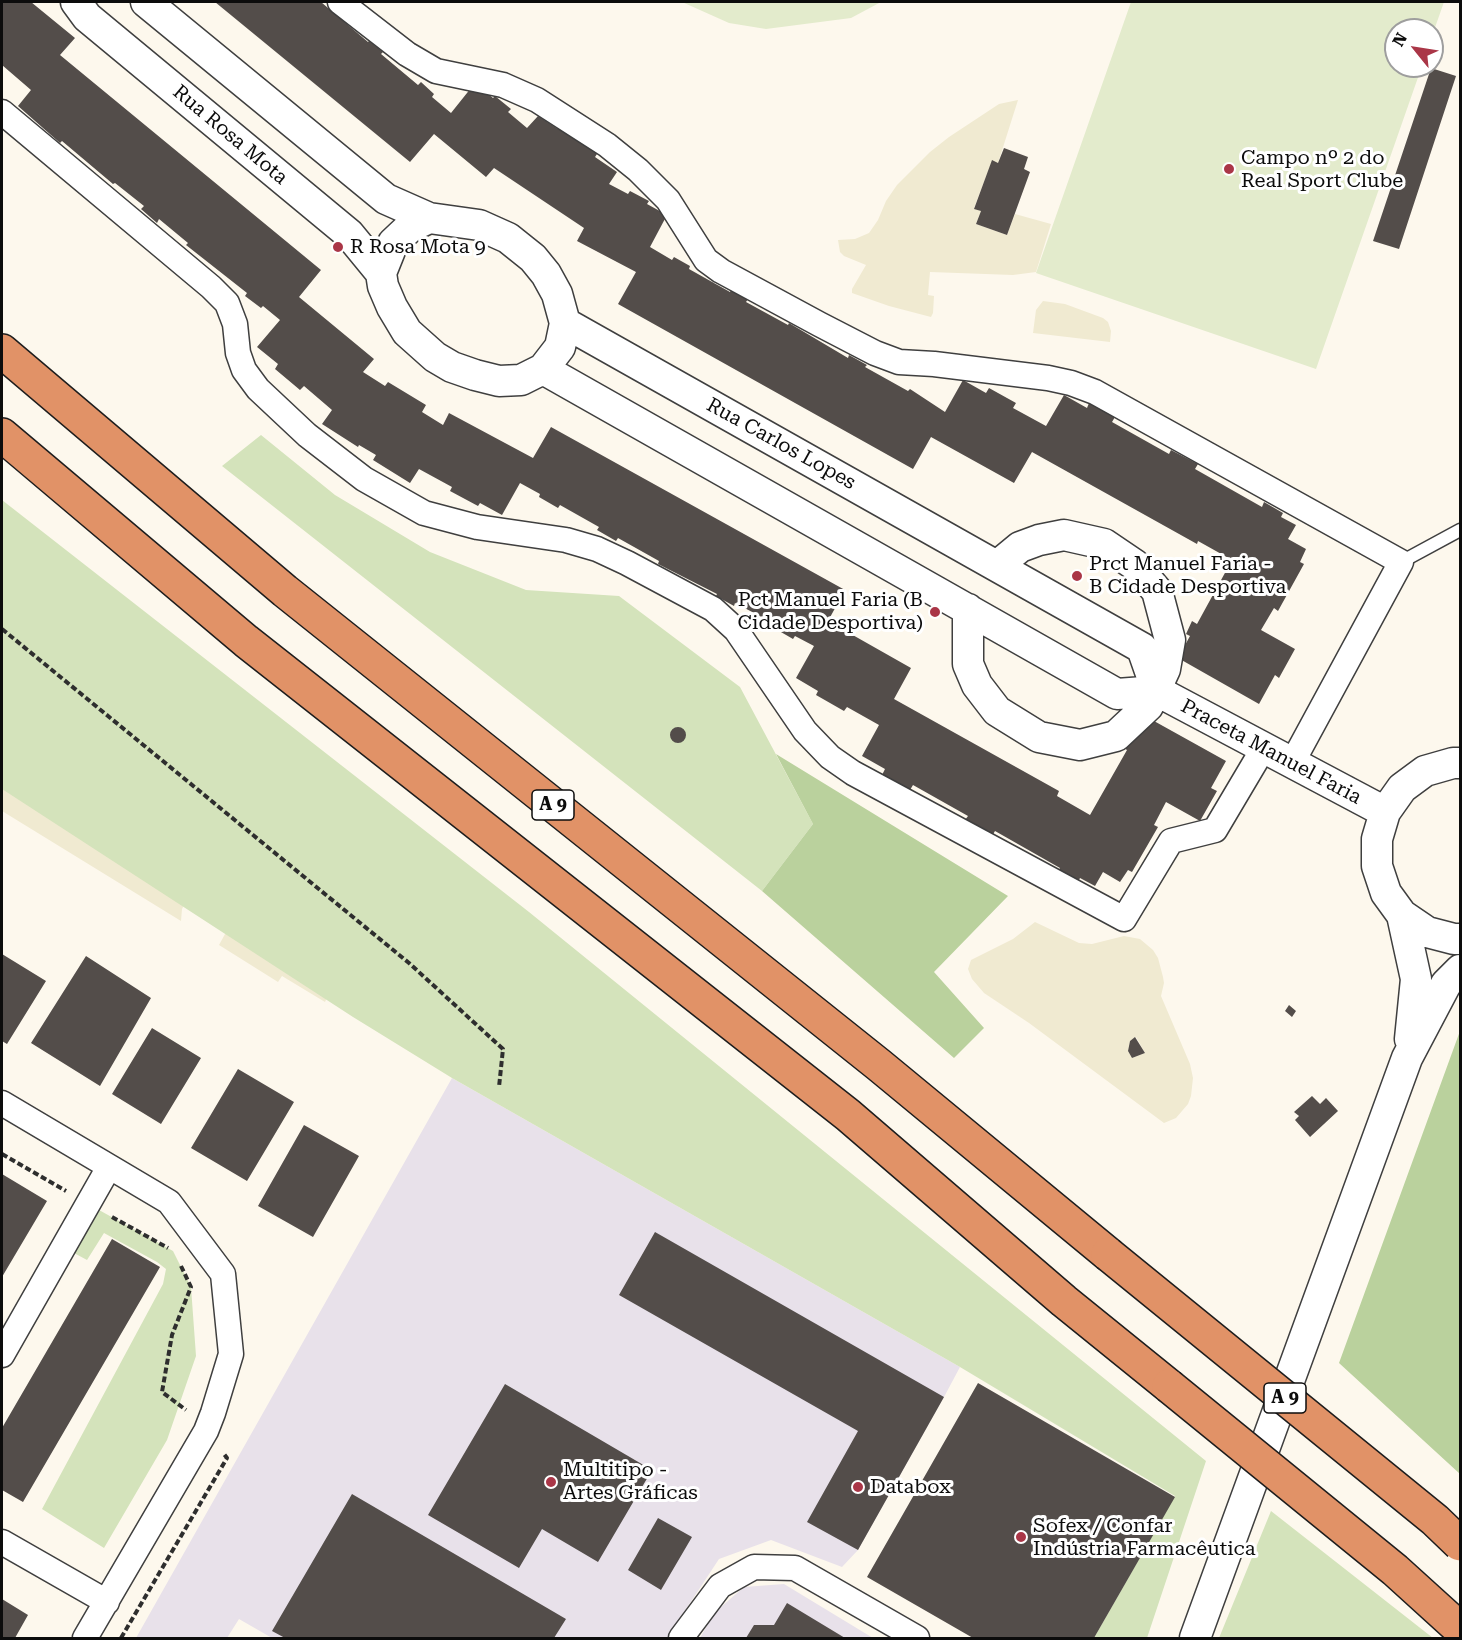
<!DOCTYPE html>
<meta charset="utf-8">
<style>
body{margin:0}
#map{position:relative;width:1462px;height:1640px;overflow:hidden;background:#fdf8ed;font-family:"Roboto Serif",serif}
canvas{display:block}
.frame{position:absolute;inset:0;border:3px solid #0c0c0c;pointer-events:none}
.north{position:absolute;left:1384px;top:18px;width:60px;height:60px;box-sizing:border-box;background:#fff;border:2px solid #9e9e9e;border-radius:50%;rotate:300deg;font-size:16px;font-weight:700;line-height:24px;text-align:center;color:#0c0c0c}
.north::after{content:'';display:block;margin:auto;width:21px;height:27px;background:#aa3647;clip-path:polygon(50% 0,100% 100%,50% 72%,0 100%)}
</style>
<div id="map">
<canvas width="1462" height="1640"></canvas>
<div class="frame"></div>
<div class="north">N</div>
</div>
<script>
const g = document.querySelector('canvas').getContext('2d');
g.lineJoin = 'round';
function fill(path, color) { g.fillStyle = color; g.fill(path, 'evenodd'); }
const toPath = rows => new Path2D(rows.map(r => 'M' + r).join(''));
function strokePath(path, color, width, dash) { g.strokeStyle = color; g.lineWidth = width; g.lineCap = dash ? 'butt' : 'round'; g.setLineDash(dash || []); g.stroke(path); }
function write(font, color, halo, rows, align = 'center') {
  g.font = font + ' "Roboto Serif",serif'; g.lineWidth = 6; g.setLineDash([]); g.textBaseline = 'middle'; g.strokeStyle = halo; g.fillStyle = color; for (const [text, x, y, turn = 0] of rows) {
    g.save(); g.translate(x, y); g.rotate((+turn || 0) * Math.PI / 180); g.textAlign = isNaN(turn) ? turn : align; if (halo) g.strokeText(text, 0, 0); g.fillText(text, 0, 0); g.restore();
  }
}
const industrial = toPath([
 [452,1078,960,1367,944,1397,858,1550,842,1567,771,1540,719,1559,667,1638,272,1638,239,1619,227,1638,136,1638],
 [784,1584,873,1638,700,1638,714,1613,744,1587]
]);
const farmland = toPath([
 [1018,100,998,163,992,161,974,208,981,211,976,224,1007,235,1015,214,1051,224,1036,272,1013,275,930,272,928,295,934,296,933,313,931,317,889,306,852,293,852,289,866,265,844,256,840,252,838,240,855,239,869,233,878,220,886,201,897,185,930,152,949,137,999,104],
 [1043,301,1065,304,1103,318,1108,322,1111,331,1110,342,1033,333,1036,310],
 [2,735,34,753,63,762,121,795,145,816,162,826,180,830,196,846,219,862,215,869,216,873,250,898,274,935,333,984,325,1002,282,976,278,982,219,945,236,914,224,906,218,897,200,885,194,886,182,909,181,921,2,811],
 [1035,922,1079,943,1092,944,1124,936,1140,939,1153,950,1158,958,1163,977,1164,983,1161,996,1190,1064,1193,1078,1191,1096,1188,1104,1176,1118,1164,1123,1029,1023,984,993,972,979,968,969,971,960,1013,939],
 [1136,1037,1145,1053,1132,1058,1128,1051,1130,1041]
]);
const green = toPath([
 [261,435,335,495,430,552,526,590,619,596,740,687,813,824,762,891,222,466],
 [2,500,529,912,1206,1461,1147,1638,1094,1638,1175,1496,960,1367,452,1078,353,1017,2,789],
 [99,1210,173,1251,191,1287,196,1356,167,1440,104,1548,42,1509,163,1284,166,1269,157,1262,104,1233,87,1260,74,1253],
 [1271,1511,1433,1638,1219,1638]
]);
const forest = toPath([
 [776,754,1008,896,934,972,984,1028,954,1058,762,891,813,824],
 [1460,1031,1460,1474,1339,1363]
]);
const pitch = toPath([
 [682,2,881,2,851,18,766,29,729,23],
 [1131,2,1444,2,1432,36,1432,30,1396,30,1396,66,1422,66,1316,369,1036,273]
]);
const building = toPath([
 [2,2,31,2,75,38,60,55,321,270,299,297,374,359,363,372,385,386,388,382,426,405,422,412,443,425,449,413,533,458,551,427,845,590,828,621,911,668,894,699,1059,791,1057,796,1090,815,1127,750,1122,747,1145,716,1226,761,1211,788,1217,791,1200,821,1166,802,1154,825,1158,827,1132,872,1128,870,1120,882,1103,872,1095,886,1080,878,1078,882,1058,871,1060,868,995,831,992,836,965,820,968,816,913,785,910,790,882,775,885,769,862,756,879,725,847,707,844,711,816,695,818,691,796,678,814,646,795,636,793,639,774,628,776,625,756,614,735,603,734,606,716,596,717,594,658,564,659,561,618,538,616,541,597,530,599,527,560,505,558,508,539,497,540,494,520,483,502,515,480,503,478,506,450,491,452,487,419,469,410,483,373,460,376,455,359,445,358,447,322,424,332,410,304,386,300,390,275,369,278,364,257,347,280,320,263,306,261,308,245,296,247,293,186,245,188,243,159,219,157,223,141,209,144,206,115,183,113,184,62,141,60,143,18,106,31,90,2,65],
 [215,2,321,2,368,42,369,41,383,52,381,54,418,85,421,82,434,94,432,97,451,113,475,83,493,98,495,96,511,109,508,112,527,128,538,116,558,129,560,125,599,151,595,157,617,172,609,184,628,194,630,191,649,201,647,204,667,215,650,247,672,260,674,257,690,266,689,269,730,292,731,290,748,299,746,302,788,325,789,323,848,358,849,355,867,365,865,367,908,391,910,389,945,412,963,380,986,393,989,388,1016,403,1013,408,1046,426,1064,395,1087,408,1089,403,1115,417,1112,422,1169,454,1171,450,1198,464,1195,469,1262,507,1264,502,1283,513,1281,517,1296,525,1288,539,1306,549,1300,562,1304,564,1278,611,1274,608,1261,630,1295,649,1279,678,1275,675,1259,704,1178,658,1190,636,1186,634,1192,621,1197,624,1232,560,1198,541,1197,544,1032,452,1014,483,931,437,913,469,618,304,636,272,577,241,584,228,494,168,486,177,434,134,410,162],
 [1431,68,1456,76,1399,249,1373,241],
 [1004,148,1028,157,1024,169,1030,172,1007,235,976,224,981,211,974,209,992,160,998,163],
 '670 735a8 8 0 1 1 16 0a8 8 0 1 1-16 0Z',
 [2,954,46,981,7,1044,2,1041],
 [86,956,151,998,100,1086,31,1043],
 [1289,1005,1296,1011,1292,1017,1285,1011],
 [152,1028,201,1058,161,1124,112,1094],
 [1135,1037,1145,1053,1132,1058,1128,1051,1130,1041],
 [238,1069,294,1102,247,1181,191,1148],
 [1312,1096,1320,1104,1326,1098,1338,1111,1310,1137,1295,1120,1299,1116,1294,1112],
 [304,1125,359,1156,313,1237,258,1206],
 [2,1174,47,1201,2,1277],
 [655,1232,944,1397,858,1550,807,1522,858,1431,619,1295],
 [112,1239,160,1267,23,1502,2,1490,2,1428],
 [978,1383,1175,1497,1094,1638,973,1638,867,1577],
 [505,1384,652,1470,598,1562,542,1529,519,1568,428,1515],
 [352,1494,566,1619,554,1638,285,1638,272,1631],
 [658,1518,692,1537,661,1590,628,1570],
 [2,1599,28,1615,15,1638,2,1638],
 [787,1603,845,1638,746,1638,754,1625,774,1625]
]);
const path = toPath([
 [2,629,409,963,503,1049,499,1087],
 [2,1154,66,1191],
 [112,1217,168,1248],
 [181,1266,191,1287,172,1335,162,1392,186,1410],
 [121,1638,227,1458,224,1454]
]);
const service = toPath([
 [1401,562,1460,530]
]);
const minor = toPath([
 [340,2,407,54,436,71,503,85,537,100,607,145,638,170,668,200,706,260,721,271,819,324,875,353,899,362,934,364,1048,378,1071,383,1095,392,1401,562,1292,763],
 [2,112,211,287,227,303,235,324,238,353,244,370,258,389,307,435,364,479,424,513,477,527,566,540,597,549,627,563,713,609,736,630,805,731,830,757,853,773,1124,919,1171,841,1215,830,1263,749],
 [2,1103,169,1202,223,1274,231,1354,213,1413,206,1431,85,1638],
 [2,1355,109,1167],
 [2,1542,107,1602],
 [681,1638,720,1586,754,1567,795,1568,917,1638]
]);
const tertiary = toPath([
 [76,2,87,17,349,234,381,273],
 [146,2,386,199,429,218],
 [429,218,479,225,508,238,533,258,546,274,557,294,565,323,560,347,543,369,521,380,499,381,475,375,452,367,435,357,407,332,392,307,383,286,381,273,393,243,410,227,429,218],
 [565,323,1142,648,1157,691],
 [543,369,1117,694,1157,691,1385,812],
 [968,609,968,664,977,685,997,711,1039,737,1080,745,1116,736,1148,706,1165,669,1170,640,1157,591,1135,565,1104,544,1064,535,1039,540,1020,547,997,566],
 [1460,763,1453,763,1425,771,1402,788,1385,812,1377,839,1377,866,1386,893,1402,915,1427,932,1454,939,1460,939],
 [1402,915,1416,979,1410,1039],
 [1195,1638,1407,1058,1446,984,1460,970]
]);
const motorway = toPath([
 [2,351,285,591,879,1065,1108,1254],
 [2,435,246,641,848,1115,1064,1301,1169,1386]
]);
const motorwayBridge = toPath([
 [1108,1254,1435,1520,1460,1544],
 [1169,1386,1395,1570,1460,1629]
]);
const markers = [
 [1229,169,6,"#aa3647"],
 [338,247,6,"#aa3647"],
 [1077,576,6,"#aa3647"],
 [935,612,6,"#aa3647"],
 [551,1482,6,"#aa3647"],
 [858,1487,6,"#aa3647"],
 [1021,1537,6,"#aa3647"]
];
const shields = [
 [553,805,42],
 [1285,1398,42]
];
const shieldNames = [
 ["A 9",553,805],
 ["A 9",1285,1398]
];
const streetNames = [
 ["Rua Rosa Mota",230,135,40],
 ["Rua Carlos Lopes",781,444,29],
 ["Praceta Manuel Faria",1271,752,28]
];
const poiNames = [
 ["Campo nº 2 do",1241,158],
 ["Real Sport Clube",1241,181],
 ["R Rosa Mota 9",350,247],
 ["Prct Manuel Faria -",1089,564],
 ["B Cidade Desportiva",1089,587],
 ["Pct Manuel Faria (B",923,600,"right"],
 ["Cidade Desportiva)",923,623,"right"],
 ["Multitipo -",563,1470],
 ["Artes Gráficas",563,1493],
 ["Databox",870,1487],
 ["Sofex / Confar",1033,1526],
 ["Indústria Farmacêutica",1033,1549]
];
fill(industrial, '#e8e1ea');
fill(farmland, '#f0ead1');
fill(green, '#d4e3bb');
fill(forest, '#bad19d');
fill(pitch, '#e3ebcc');
fill(building, '#534d4a');
strokePath(service, '#3f3f3f', 15);
strokePath(minor, '#3f3f3f', 27);
strokePath(tertiary, '#3f3f3f', 33);
strokePath(motorway, '#1d1d1d', 36);
strokePath(path, '#2e2e2e', 4, [6, 3]);
strokePath(service, '#fff', 12);
strokePath(minor, '#fff', 24);
strokePath(tertiary, '#fff', 30);
strokePath(motorway, '#e19267', 33);
strokePath(motorwayBridge, '#1d1d1d', 36, []);
strokePath(motorwayBridge, '#e19267', 33);
for (const [x, y, r, color] of markers) { const dot = new Path2D(); dot.arc(x, y, r, 0, 2 * Math.PI); g.fillStyle = color; g.fill(dot); strokePath(dot, '#fff', 2); }
for (const [x, y, w] of shields) { const box = new Path2D(); box.roundRect(x - w / 2, y - 15, w, 30, 4.5); g.fillStyle = '#fff'; g.fill(box); strokePath(box, '#0c0c0c', 1.5); }
write('bold 18px', '#0c0c0c', null, shieldNames);
write('20px', '#0c0c0c', '#fff', streetNames);
write('20px', '#0c0c0c', '#fff', poiNames, 'left');
</script>
